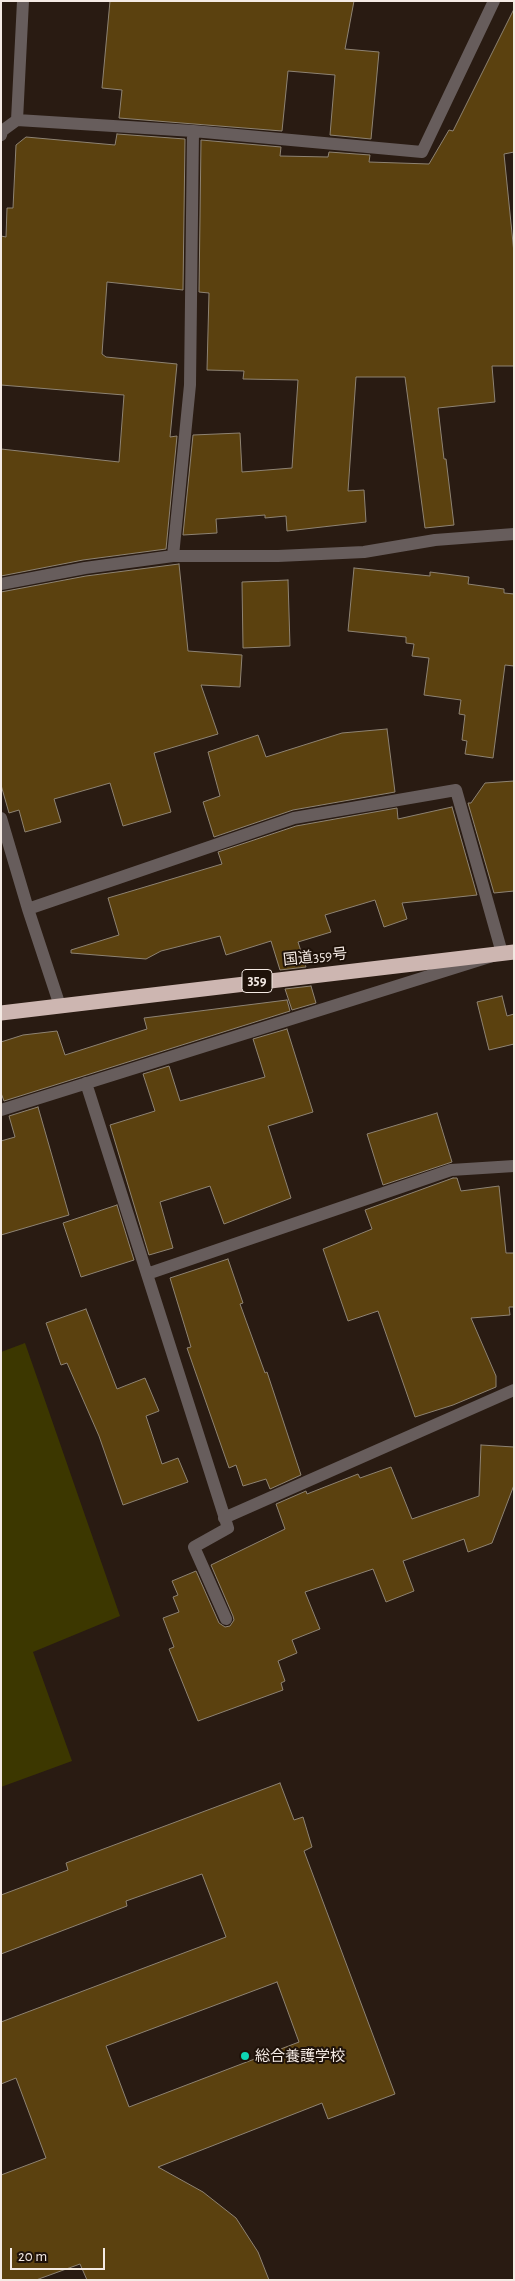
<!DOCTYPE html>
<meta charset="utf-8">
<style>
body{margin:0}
#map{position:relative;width:515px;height:2281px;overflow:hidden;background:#291b12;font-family:"Alegreya Sans",sans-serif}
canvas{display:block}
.frame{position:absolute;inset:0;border:2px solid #f4eae4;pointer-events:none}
.scale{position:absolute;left:10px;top:2248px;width:95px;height:22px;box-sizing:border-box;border:2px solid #f4eae4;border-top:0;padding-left:6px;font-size:15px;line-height:18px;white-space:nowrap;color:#f4eae4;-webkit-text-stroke:4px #1f1209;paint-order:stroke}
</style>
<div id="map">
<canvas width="515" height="2281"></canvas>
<div class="frame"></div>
<div class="scale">20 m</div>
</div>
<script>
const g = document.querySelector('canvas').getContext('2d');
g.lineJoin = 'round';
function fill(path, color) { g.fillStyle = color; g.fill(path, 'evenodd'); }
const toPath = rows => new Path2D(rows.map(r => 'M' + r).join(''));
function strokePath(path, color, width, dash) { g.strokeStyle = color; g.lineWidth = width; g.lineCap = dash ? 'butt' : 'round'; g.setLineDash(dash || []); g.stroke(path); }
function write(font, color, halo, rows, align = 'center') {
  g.font = font + ' "Alegreya Sans","Noto Sans JP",sans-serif'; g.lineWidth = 4; g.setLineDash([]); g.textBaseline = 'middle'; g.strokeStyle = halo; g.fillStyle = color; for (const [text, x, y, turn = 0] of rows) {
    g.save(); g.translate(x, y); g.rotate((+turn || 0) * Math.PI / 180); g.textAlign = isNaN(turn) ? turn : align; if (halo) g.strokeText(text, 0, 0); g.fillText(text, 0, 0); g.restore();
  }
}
const green = toPath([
 [25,1343,120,1616,33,1652,72,1761,1,1787,1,1352]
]);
const building = toPath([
 [110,1,354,1,345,49,379,52,371,139,330,135,335,75,288,71,282,131,119,118,122,90,102,88,110,1],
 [514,9,514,152,504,154,514,253,514,366,492,366,495,402,438,408,444,459,446,459,454,525,425,528,405,377,356,377,348,491,364,490,366,522,287,531,286,516,265,518,265,515,216,519,217,533,183,535,193,435,240,433,242,472,292,468,298,380,243,379,244,371,207,370,209,293,199,292,201,140,281,147,280,156,328,157,329,152,370,155,369,162,429,164,449,130,453,131,514,9],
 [117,134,185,139,183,290,107,282,102,354,106,357,177,364,170,437,177,436,166,549,83,560,1,576,1,449,119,462,124,395,1,385,1,236,6,237,7,208,13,208,16,145,26,137,115,145,117,134],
 [179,564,188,651,242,655,240,687,201,685,218,734,154,753,171,812,123,826,110,783,54,799,61,822,25,832,19,810,9,813,1,785,1,592,86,576,179,564],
 [354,568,430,576,430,572,469,577,468,584,504,589,504,593,514,594,514,666,505,665,493,758,465,754,467,741,462,740,465,715,459,714,461,700,424,695,429,658,412,656,414,644,406,643,406,637,348,631,354,568],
 [288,580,290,646,243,648,242,582,288,580],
 [387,729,395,792,293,810,214,837,203,802,220,796,208,752,258,735,266,757,342,733,387,729],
 [514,781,514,891,494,893,468,803,471,803,485,783,514,781],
 [452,807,477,895,402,903,407,919,384,927,375,900,325,915,331,932,298,942,306,967,280,970,271,941,226,955,220,936,161,951,146,959,71,953,71,950,119,935,108,898,222,864,218,852,296,826,397,808,398,819,452,807],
 [311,986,316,1003,292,1010,285,989,311,986],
 [502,996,507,1016,514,1014,514,1044,489,1050,477,1002,502,996],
 [287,1000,290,1011,4,1101,1,1093,1,1042,23,1035,57,1031,65,1055,147,1029,144,1018,287,1000],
 [287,1029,313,1112,268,1126,291,1198,224,1224,210,1186,160,1202,173,1248,149,1255,110,1125,155,1111,143,1074,169,1066,180,1101,265,1077,253,1039,287,1029],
 [38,1107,69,1215,1,1235,1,1141,15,1137,9,1116,38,1107],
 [437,1113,452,1162,383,1185,367,1134,437,1113],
 [453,1178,457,1178,461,1191,499,1186,506,1253,514,1253,514,1307,509,1307,510,1315,471,1318,496,1376,496,1387,453,1405,415,1417,378,1311,348,1321,323,1249,372,1229,365,1210,453,1178],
 [117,1205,134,1260,81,1277,63,1223,117,1205],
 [228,1259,243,1303,240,1304,265,1373,267,1372,301,1475,270,1489,266,1479,243,1486,236,1465,229,1468,187,1348,191,1347,170,1278,228,1259],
 [86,1309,117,1389,145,1378,159,1411,146,1416,162,1464,178,1458,188,1482,123,1505,99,1436,67,1363,61,1365,46,1323,86,1309],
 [481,1445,514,1447,514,1485,492,1543,468,1552,464,1539,403,1561,414,1591,386,1602,373,1569,305,1592,320,1629,292,1640,297,1653,278,1661,285,1681,281,1683,283,1690,198,1721,169,1649,174,1647,163,1618,179,1612,173,1597,178,1595,172,1581,196,1571,219,1623,225,1627,230,1626,234,1620,233,1616,211,1565,285,1529,276,1504,306,1491,307,1494,358,1474,360,1478,391,1467,412,1519,479,1496,481,1445],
 [280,1783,294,1820,303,1817,312,1847,304,1851,395,2094,328,2119,322,2103,158,2167,203,2192,236,2218,258,2252,269,2280,87,2280,80,2264,36,2280,1,2280,1,2175,46,2158,16,2078,1,2084,1,2022,226,1937,202,1874,126,1901,127,1906,1,1954,1,1895,68,1870,66,1863,280,1783],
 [277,1982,299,2042,129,2107,106,2046,277,1982]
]);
const minor = toPath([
 [17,120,23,1],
 [1,135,2,131,17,120,193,131,422,152,494,1],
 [173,556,190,385,193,131],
 [1,584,85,568,173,556,278,556,364,552,435,540,514,534],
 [1,818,28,909],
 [86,1083,228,1528,194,1547,226,1619],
 [1,1110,502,953,456,790,294,818,28,909,60,1006],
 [147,1274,451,1170,514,1166],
 [224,1518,514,1390]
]);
const highway = toPath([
 [1,1013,514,952]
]);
const markers = [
 [245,2056,5,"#0ed5b4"]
];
const shields = [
 [257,981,30]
];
const shieldNames = [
 ["359",257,981]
];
const streetNames = [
 ["国道359号",315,957,-6]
];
const poiNames = [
 ["総合養護学校",255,2056]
];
fill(green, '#3c3700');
fill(building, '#5b410f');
strokePath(building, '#8e8373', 1);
strokePath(minor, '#675d5c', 12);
strokePath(highway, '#cdb6b1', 15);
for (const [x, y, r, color] of markers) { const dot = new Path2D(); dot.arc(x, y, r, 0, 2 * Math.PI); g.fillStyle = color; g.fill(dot); strokePath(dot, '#1f1209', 2); }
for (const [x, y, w] of shields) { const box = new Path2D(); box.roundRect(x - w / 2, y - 11.5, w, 23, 4); g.fillStyle = '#1f1209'; g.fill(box); strokePath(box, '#f4eae4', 1); }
write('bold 14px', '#f4eae4', null, shieldNames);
write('15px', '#f4eae4', '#1f1209', streetNames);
write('15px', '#f4eae4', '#1f1209', poiNames, 'left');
</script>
